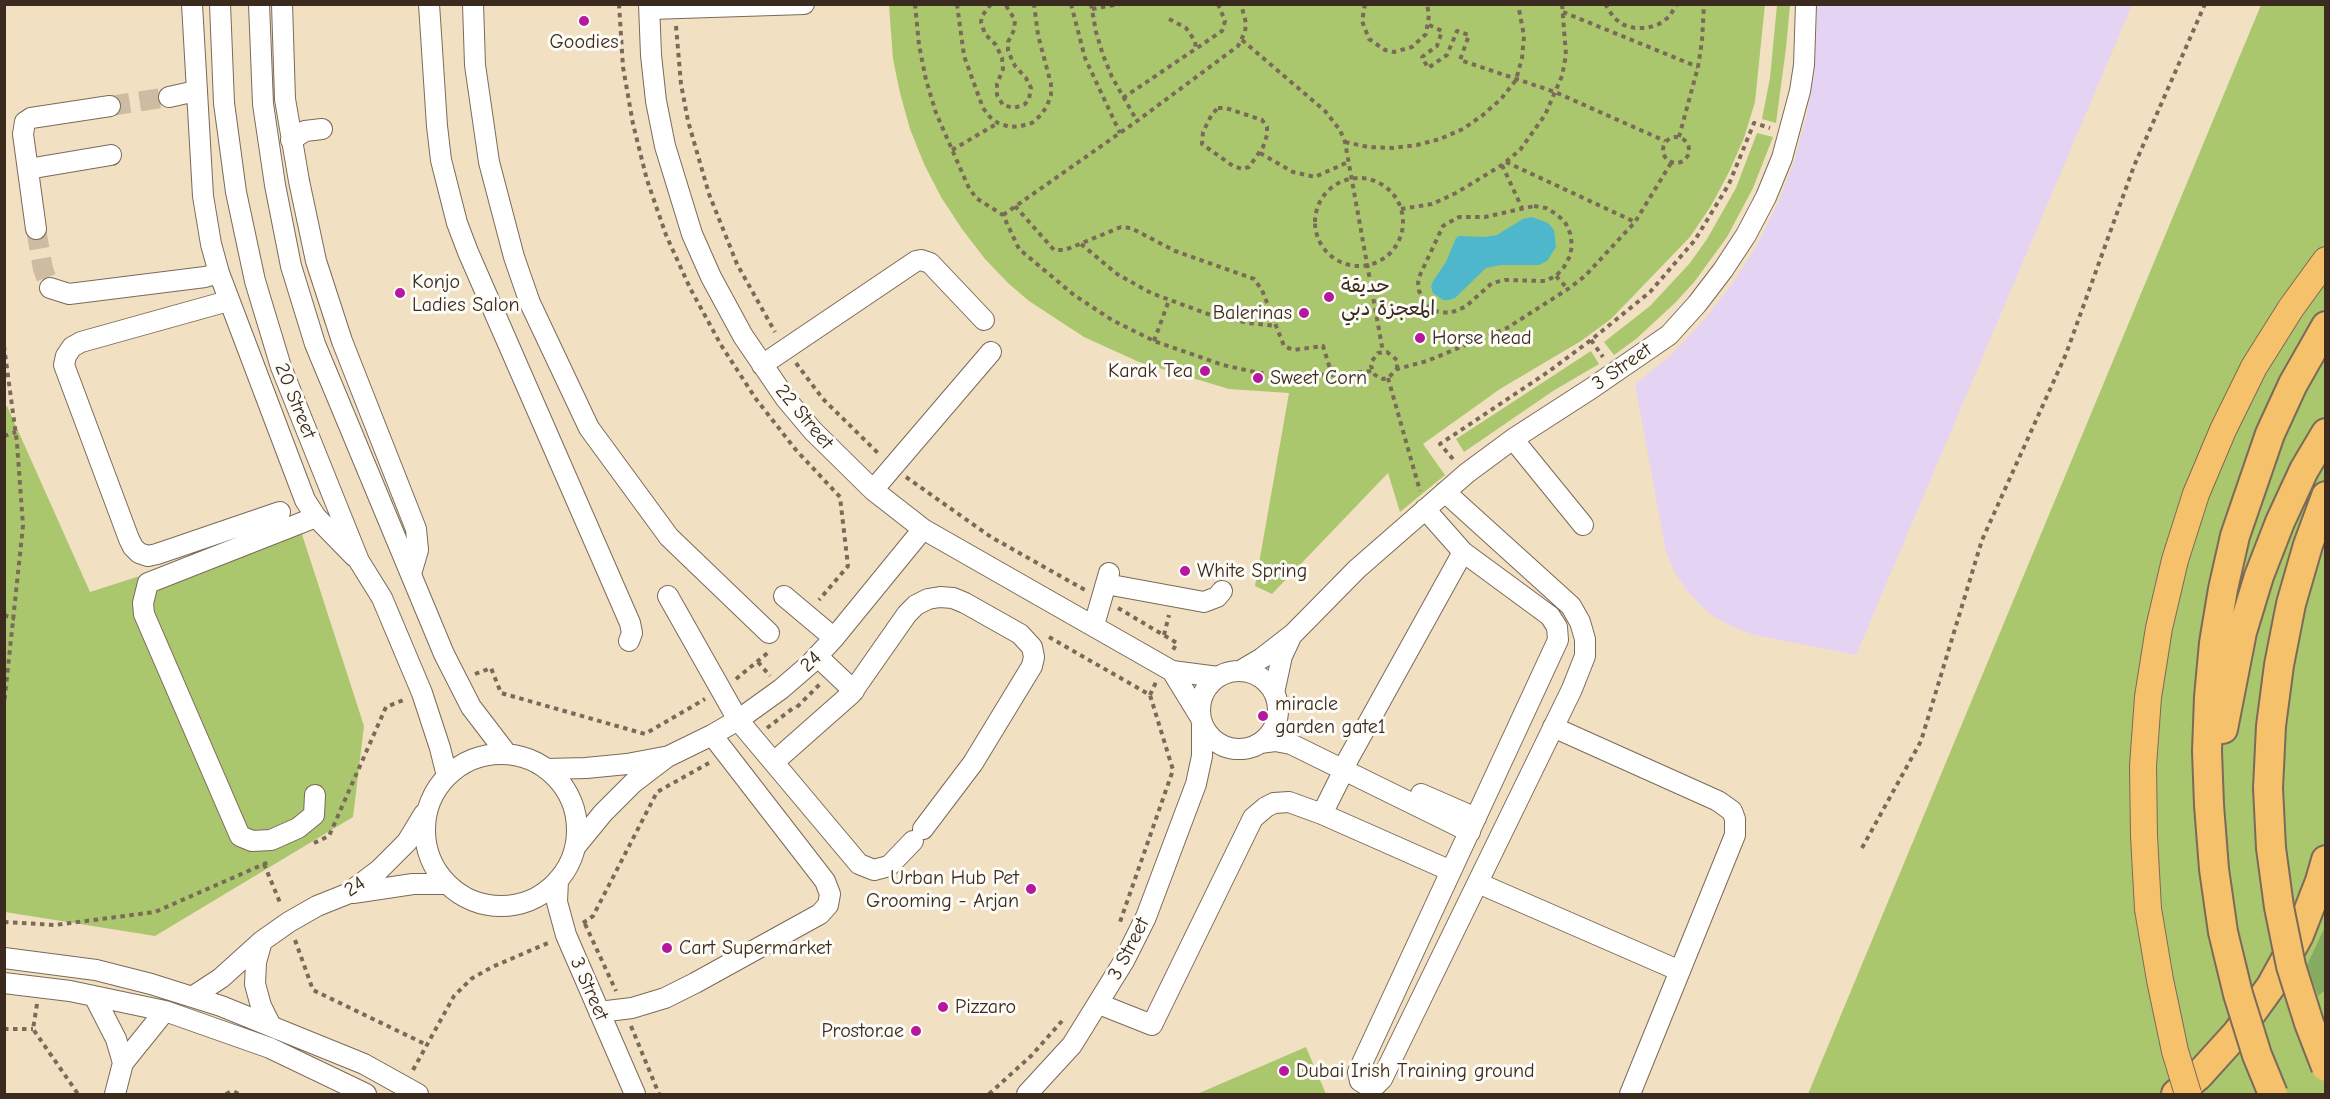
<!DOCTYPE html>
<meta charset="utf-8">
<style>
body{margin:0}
#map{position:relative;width:2330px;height:1099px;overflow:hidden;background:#f2e0c3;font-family:"Comic Neue",sans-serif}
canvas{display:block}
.frame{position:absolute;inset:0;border:6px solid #3b2a1e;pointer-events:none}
</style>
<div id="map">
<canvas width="2330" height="1099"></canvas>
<div class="frame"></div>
</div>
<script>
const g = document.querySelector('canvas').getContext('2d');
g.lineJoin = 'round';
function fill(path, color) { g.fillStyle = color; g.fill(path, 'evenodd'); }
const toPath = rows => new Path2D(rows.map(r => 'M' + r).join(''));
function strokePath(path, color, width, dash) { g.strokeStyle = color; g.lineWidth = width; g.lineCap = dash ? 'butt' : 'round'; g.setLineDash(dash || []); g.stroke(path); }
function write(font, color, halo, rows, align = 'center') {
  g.font = font + ' "Comic Neue","Playpen Sans Arabic",sans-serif'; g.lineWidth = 6; g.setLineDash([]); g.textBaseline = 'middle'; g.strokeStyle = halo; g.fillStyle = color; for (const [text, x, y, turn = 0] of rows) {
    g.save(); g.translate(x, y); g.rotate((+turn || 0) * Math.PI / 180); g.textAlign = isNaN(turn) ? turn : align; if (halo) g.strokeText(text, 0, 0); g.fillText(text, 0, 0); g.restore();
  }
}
const built = toPath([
 [1817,5,2132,5,1856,655,1755,635,1735,628,1716,618,1700,605,1686,589,1674,571,1666,552,1635,384,1671,355,1703,321,1732,284,1757,245,1778,203,1795,159,1807,114,1815,68]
]);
const green = toPath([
 [1765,4,1755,102,1744,138,1729,172,1711,206,1690,237,1611,319,1581,341,1500,389,1423,444,1445,475,1400,512,1388,473,1272,594,1255,586,1289,393,1229,389,1139,362,1084,337,1029,301,1008,283,985,259,962,229,941,197,924,164,910,129,900,93,893,59,889,5],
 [1777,5,1790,5,1786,48,1776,123,1762,119,1770,78],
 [2261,5,2325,5,2325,1094,1808,1094],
 [1757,133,1773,137,1753,188,1727,237,1695,281,1676,302,1636,339,1614,355,1604,342,1650,306,1690,263,1707,239,1736,188],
 [1591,351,1599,364,1553,391,1464,452,1456,439],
 [7,406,90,592,299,525,364,726,353,817,155,936,5,912,4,408],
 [1306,1047,1326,1094,1197,1094]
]);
const forest = toPath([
 [2325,927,2325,990,2318,996,2307,965]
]);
const water = toPath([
 [1532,217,1548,223,1554,230,1556,247,1547,261,1539,265,1501,265,1486,268,1455,298,1449,300,1443,300,1433,293,1431,287,1433,281,1446,262,1456,238,1459,236,1485,237,1497,235,1523,219]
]);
const minorTunnel = toPath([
 [110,106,169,97],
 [36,229,43,269,50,288]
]);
const path = toPath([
 [619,4,623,67,633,124,647,180,666,235,690,288,721,345,756,399,796,450,840,497,848,566,819,600],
 [915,4,919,45,926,80,936,113,968,186,976,198,1003,215,1019,249,1074,295,1112,320,1154,341,1223,365,1259,373,1332,375,1372,371],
 [957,4,964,56,983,108,990,117,998,123,1010,127,1021,126,1032,123,1041,115,1047,106,1051,95,1051,84,1038,35,1034,4],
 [991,4,982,16,981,22,985,34,996,45,1002,58,1003,69,997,84,997,95,1003,105,1014,108,1025,104,1029,99,1031,88,1026,78,1015,66,1008,51,1008,42,1014,30,1015,20,1005,4],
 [1071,4,1085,58,1120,133],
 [1091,4,1096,32,1103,55,1112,77,1137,121],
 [1365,4,1362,21,1369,39,1385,50,1394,52,1412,47,1426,34,1429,15,1427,4],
 [1605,4,1614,18,1624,25,1635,28,1647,28,1659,24,1669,17,1677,4],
 [1092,9,1120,4],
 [1563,12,1698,67],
 [1169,19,1186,28,1195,41,1196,49],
 [1429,25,1442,31,1437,46,1422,57,1428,68,1447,55,1457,31,1469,35,1460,60,1555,92,1665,141],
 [676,26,681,84,688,121,709,194,737,264,775,332],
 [1242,40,1325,111,1340,130,1345,142,1383,352],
 [1123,98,1222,31,1225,21,1218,4],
 [1218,108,1226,108,1262,120,1267,127,1267,135,1263,147,1249,167,1242,169,1233,166,1202,144,1203,132,1212,114,1218,108],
 '1663 150a13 13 0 1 1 26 0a13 13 0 1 1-26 0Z',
 [1679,137,1698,67,1702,41,1704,4],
 [1345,142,1368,147,1393,148,1417,145,1440,139,1463,129,1483,115,1501,99,1516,80,1522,58,1524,36,1518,4],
 [952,150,998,123],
 [1260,153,1293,172,1315,177,1348,162],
 [1506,162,1635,222],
 [1502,165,1522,208],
 '1315 222a44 44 0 1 1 88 0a44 44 0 1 1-88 0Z',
 [1015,206,1054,250,1065,250,1121,227,1131,228,1175,251,1254,279,1262,290,1284,346,1293,350,1323,346,1332,375],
 [1534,206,1546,208,1556,214,1565,222,1570,233,1572,245,1570,256,1564,267,1556,276,1545,281,1505,280,1492,283,1465,307,1450,313,1434,311,1427,305,1419,291,1418,283,1420,275,1443,226,1459,217,1485,217,1534,206],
 [1401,209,1432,204,1456,193,1502,165,1520,150,1545,115,1562,76,1566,55,1562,4],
 [1003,215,1137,121,1238,46,1245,32,1246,23,1241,4],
 [1081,244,1117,274,1151,293,1208,314,1248,323,1276,326],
 [1556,276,1568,289],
 [1591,340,1603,357],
 [1154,341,1169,300],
 [4,346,17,443,23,526,4,705],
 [796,363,823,399,880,455],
 [1397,369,1397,360,1387,352,1378,353,1372,361,1371,366,1375,375,1383,379,1388,378,1397,369,1427,361,1507,328,1568,289,1585,276,1635,222,1671,163],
 [1388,378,1420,491],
 [4,436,16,432],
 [1453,459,1440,444,1548,372,1591,340,1650,292,1695,240,1729,184,1754,123,1770,128],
 [906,477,991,537,1085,590],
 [1118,608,1177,643,1173,650],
 [4,615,15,619],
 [1164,635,1169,615],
 [1049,637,1150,695,1173,770,1120,922],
 [758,662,770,676],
 [475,674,491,668,501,693,645,734,705,699],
 [736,679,770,651],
 [1150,695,1156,682],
 [797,707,820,684],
 [767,728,796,706],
 [314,843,329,836,386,707,406,699],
 [1862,848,1921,741,1982,540,2066,354,2134,166,2205,4],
 [264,864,281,905],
 [4,922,55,925,155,912,271,861],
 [583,923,593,916,657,792,709,763],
 [585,924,616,991],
 [295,940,313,990,427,1045],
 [37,1004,33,1029,78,1094],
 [631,1026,659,1094],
 [4,1029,33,1029],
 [413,1070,454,996,471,979,492,967,548,943],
 [226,1094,232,1091,239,1094],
 [989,1094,1031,1056,1062,1021]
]);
const minor = toPath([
 [192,4,203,196,211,244,219,273,305,500,316,517,354,556],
 [220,4,224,103,236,192,255,281,281,367,359,561,382,598,422,693,440,748,447,776],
 [259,4,263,104,275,185,291,266,315,344,444,654,471,707,507,754],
 [282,4,285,99,299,181,316,261,342,341,416,529,418,550,411,574],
 [429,4,437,126,441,160,457,223,468,252,630,623,632,633,629,641],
 [473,4,475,65,489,162,514,257,530,303,589,428,669,537,769,633],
 [649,4,651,55,656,101,665,146,692,234,711,277,743,336,786,399,813,431,873,490,923,529,1172,671,1218,677],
 [650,9,804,4],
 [169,97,196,91],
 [291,140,305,131,322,129],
 [28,169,111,155],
 [36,229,23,134,25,122,31,118,110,106],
 [50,288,69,294,205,277,219,273],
 [228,301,81,342,72,347,66,356,64,365,129,539,133,547,139,553,148,556,157,554,280,512],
 [762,365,916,261,921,260,930,263,984,320],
 [1513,439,1583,525],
 [873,490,991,352],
 [1425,509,1463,552,1550,616,1557,627,1558,640,1358,1072,1360,1081,1368,1086,1376,1085,1382,1079,1572,689,1585,656,1585,639,1580,622,1571,606,1445,492],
 [1106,584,1204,602,1217,597,1222,591],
 [668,596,738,720,859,864,874,870,889,866,913,841],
 [784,596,834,638],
 [1094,625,1109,573],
 [817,656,854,691],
 '1200 710a39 39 0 1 1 78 0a39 39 0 1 1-78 0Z',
 [1172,671,1199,715],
 [1240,671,1262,658,1293,634,1357,569,1467,473,1513,439,1592,388,1669,335,1697,304,1723,270,1746,235,1766,197,1782,158,1800,91,1804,65,1806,4],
 [1274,693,1282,656,1290,639],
 [1553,727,1718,801,1732,811,1735,819,1735,835,1630,1094],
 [1260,743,1275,741,1291,744,1470,832],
 '425 830a76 76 0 1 1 152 0a76 76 0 1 1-152 0Z',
 [774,762,851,694,907,614,916,605,928,599,940,597,953,598,965,603,1020,634,1032,647,1034,657,1032,666,973,763,923,829],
 [1346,763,1463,552],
 [546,769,586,768,627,764,664,757],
 [1421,794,1476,818],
 [315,795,314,815,298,828,271,840,252,841,240,836,144,614,143,603,148,583,316,517],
 [1322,814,1344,770],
 [576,846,603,813,633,783,667,757,712,735,738,720,781,689,810,664,834,638,923,529],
 [558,880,557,902,566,935,635,1094],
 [1478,883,1680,971],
 [353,893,413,884,446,884],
 [262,941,256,962,255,984,261,1006,271,1026],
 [4,958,96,970,151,984,221,1006,364,1064,418,1094],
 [4,983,70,991,165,1011,270,1048,366,1094],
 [94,996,116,1039,123,1063],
 [192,997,221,978,262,941,289,922,317,906,347,894,379,870,407,842,424,814],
 [1099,1004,1152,1025,1253,818,1266,807,1274,803,1289,802,1322,814,1451,871],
 [599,1012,632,1008,665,998,695,983,820,914,828,905,830,894,825,881,712,735],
 [115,1094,123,1063,165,1011],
 [1027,1094,1072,1045,1124,961,1146,917,1196,784,1202,756,1202,726]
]);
const major = toPath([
 [2148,909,2144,836,2143,766,2148,697,2159,628,2175,560,2196,494,2223,430,2254,367,2291,308,2326,260]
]);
const highway = toPath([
 [2223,729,2242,632,2259,576,2280,522,2304,470,2326,433],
 [2268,788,2271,726,2279,665,2291,604,2308,545,2326,496],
 [2209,805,2207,751,2209,697,2214,643,2223,589,2235,536,2270,434,2293,384,2326,326],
 [2176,1094,2198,1076,2237,1033,2271,986,2299,935,2320,881,2326,860]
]);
const majorBridge = toPath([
 [2148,909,2160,980,2175,1051,2188,1094]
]);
const highwayBridge = toPath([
 [2268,788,2271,848,2279,907,2291,966,2309,1023,2326,1067],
 [2209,805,2214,869,2223,932,2238,994,2257,1055,2273,1094]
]);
const markers = [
 [584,21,6,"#b5179e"],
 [400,293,6,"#b5179e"],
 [1329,297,6,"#b5179e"],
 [1304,313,6,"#b5179e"],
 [1420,338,6,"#b5179e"],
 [1205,371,6,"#b5179e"],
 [1258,378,6,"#b5179e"],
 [1185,571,6,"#b5179e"],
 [1263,716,6,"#b5179e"],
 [1031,889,6,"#b5179e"],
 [667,948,6,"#b5179e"],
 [943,1007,6,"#b5179e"],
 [916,1031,6,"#b5179e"],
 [1284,1071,6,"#b5179e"]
];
const poiNames = [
 ["Goodies",584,42,"center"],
 ["Konjo",412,282],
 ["Ladies Salon",412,305],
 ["حديقة",1341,286],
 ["المعجزة دبي",1341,309],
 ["Balerinas",1292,313,"right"],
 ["Horse head",1432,338],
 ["Karak Tea",1193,371,"right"],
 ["Sweet Corn",1270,378],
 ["White Spring",1197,571],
 ["miracle",1275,704],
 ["garden gate1",1275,727],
 ["Urban Hub Pet",1019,878,"right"],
 ["Grooming - Arjan",1019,901,"right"],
 ["Cart Supermarket",679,948],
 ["Pizzaro",955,1007],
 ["Prostor.ae",904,1031,"right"],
 ["Dubai Irish Training ground",1296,1071]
];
const streetNames = [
 ["3 Street",1622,367,-35],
 ["20 Street",295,401,68],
 ["22 Street",804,417,50],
 ["24",811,662,-44],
 ["24",355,887,-34],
 ["3 Street",1129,949,-63],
 ["3 Street",589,989,66]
];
fill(built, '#e4d3f2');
fill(green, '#aac76e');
fill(forest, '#87ac61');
fill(water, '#4eb7cb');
strokePath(minorTunnel, '#cdbca2', 20, [20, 10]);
strokePath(minor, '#7b6a58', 22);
strokePath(major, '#7b6a58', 28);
strokePath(highway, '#7b6a58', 32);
strokePath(path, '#7b6a58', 4, [4.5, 4.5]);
strokePath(minor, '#fff', 20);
strokePath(major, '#f5c16b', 26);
strokePath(highway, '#f5c16b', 28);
strokePath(majorBridge, '#7b6a58', 28, []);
strokePath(highwayBridge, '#7b6a58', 32, []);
strokePath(majorBridge, '#f5c16b', 26);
strokePath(highwayBridge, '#f5c16b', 28);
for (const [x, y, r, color] of markers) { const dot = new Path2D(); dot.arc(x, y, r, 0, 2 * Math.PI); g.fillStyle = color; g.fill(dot); strokePath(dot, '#fdfcf7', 2); }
write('20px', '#3b2a1e', '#fdfcf7', poiNames, 'left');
write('20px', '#3b2a1e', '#fdfcf7', streetNames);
</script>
